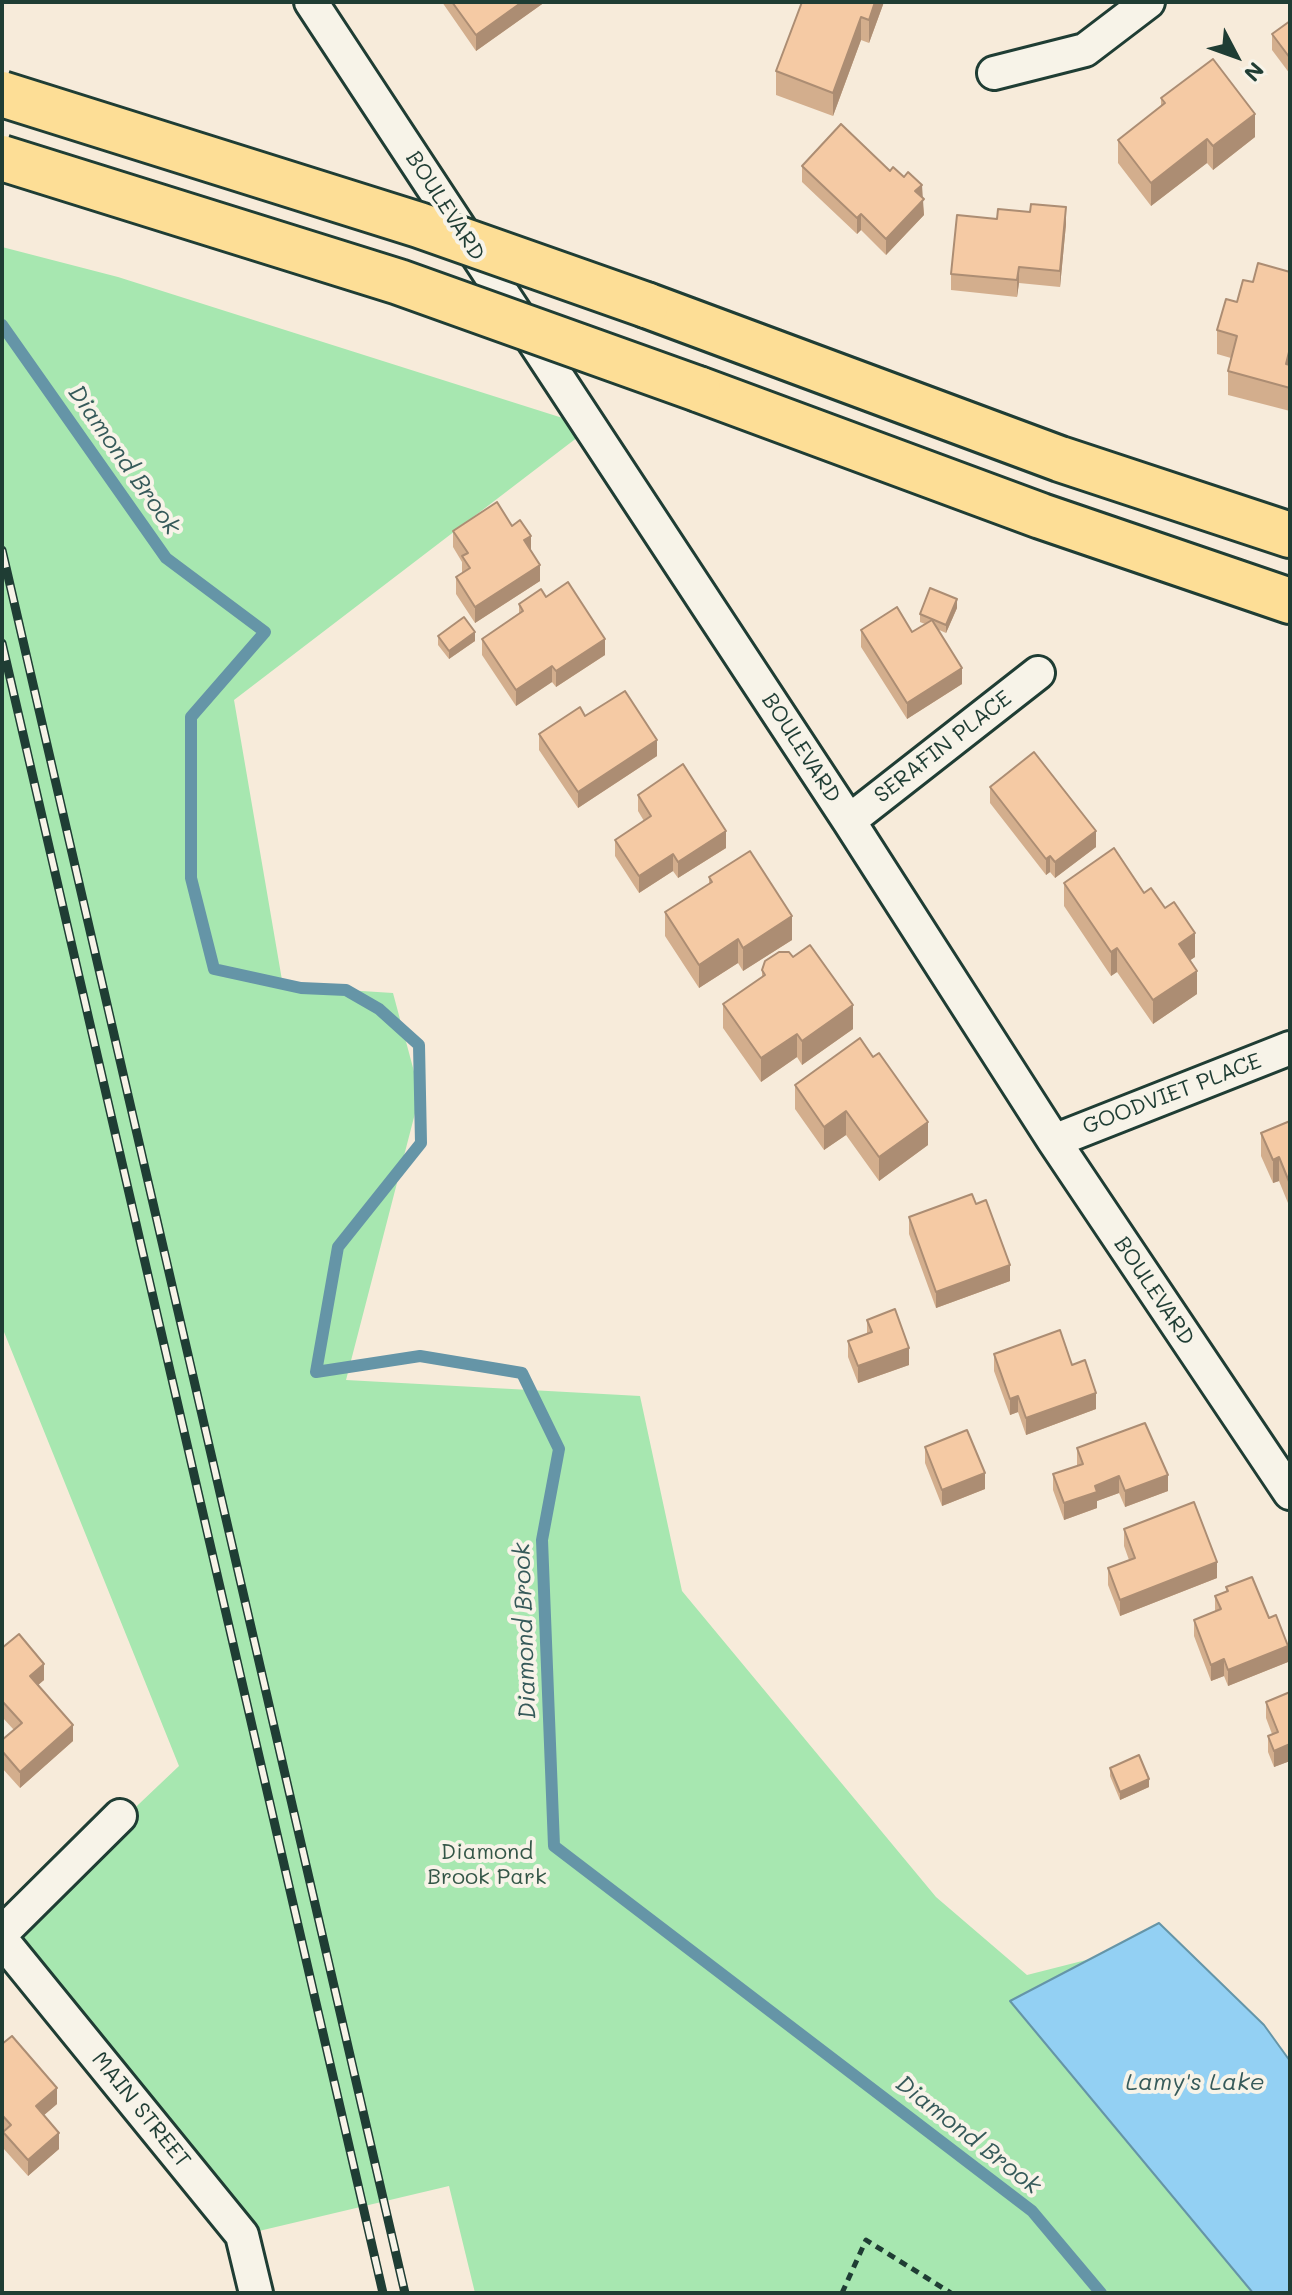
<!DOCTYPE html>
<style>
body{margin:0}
#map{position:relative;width:1292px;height:2295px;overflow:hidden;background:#f7ebda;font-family:Mali,sans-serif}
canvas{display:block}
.frame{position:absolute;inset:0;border:4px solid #1f3d34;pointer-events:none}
.north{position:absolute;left:1196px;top:16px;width:80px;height:80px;-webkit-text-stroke:6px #f7f3e8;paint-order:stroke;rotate:131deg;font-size:22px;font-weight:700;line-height:32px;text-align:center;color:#1f3d34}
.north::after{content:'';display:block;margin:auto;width:28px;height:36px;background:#1f3d34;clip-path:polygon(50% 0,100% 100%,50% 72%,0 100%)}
</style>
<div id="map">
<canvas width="1292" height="2295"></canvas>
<div class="frame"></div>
<div class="north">N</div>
</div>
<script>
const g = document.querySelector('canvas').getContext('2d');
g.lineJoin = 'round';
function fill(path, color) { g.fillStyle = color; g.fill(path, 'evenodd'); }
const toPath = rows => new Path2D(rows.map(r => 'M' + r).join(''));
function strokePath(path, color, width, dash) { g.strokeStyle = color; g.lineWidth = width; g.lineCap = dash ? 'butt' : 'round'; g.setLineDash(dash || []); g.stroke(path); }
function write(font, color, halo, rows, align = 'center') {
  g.font = font + ' Mali,sans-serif'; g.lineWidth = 8; g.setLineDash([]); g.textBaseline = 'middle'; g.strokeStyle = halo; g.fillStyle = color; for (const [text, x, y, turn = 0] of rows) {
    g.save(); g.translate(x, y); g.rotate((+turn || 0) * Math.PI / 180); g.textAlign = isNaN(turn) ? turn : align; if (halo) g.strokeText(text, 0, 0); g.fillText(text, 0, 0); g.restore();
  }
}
const green = toPath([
 [2,247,118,277,591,427,234,700,283,986,393,993,420,1094,346,1380,640,1396,682,1591,936,1897,1027,1975,1161,1941,1290,2293,475,2293,449,2186,242,2235,2,1934,179,1766,2,1327]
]);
const water = toPath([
 [1159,1923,1264,2025,1290,2061,1290,2293,1253,2293,1010,2001,1159,1923]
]);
const stream = toPath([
 [2,325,166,558,265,632,191,717,191,878,214,969,301,988,346,990,379,1009,419,1045,421,1143,338,1247,316,1372,420,1356,522,1373,559,1449,542,1540,554,1846,1032,2211,1101,2293]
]);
const path = toPath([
 [842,2293,866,2240,951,2293]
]);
const street = toPath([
 [311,2,849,821,1054,1141,1290,1493],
 [994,73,1085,50,1148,2],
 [849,821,1038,673],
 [1054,1141,1290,1048],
 [2,1933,120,1816],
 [2,1940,242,2235,256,2293]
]);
const highway = toPath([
 [646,305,1060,459,1290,535],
 [698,389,1041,516,1290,601]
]);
const rail = toPath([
 [2,550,405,2293],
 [2,643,383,2293]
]);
const highwayBridge = toPath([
 [2,94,419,225,646,305],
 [2,158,399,282,698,389]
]);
const wall = toPath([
 [442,2,545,2,476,51],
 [884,2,869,43,861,40,833,116,776,95,776,71],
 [1290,21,1290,74,1272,50,1272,34],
 [1161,98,1255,137,1213,170,1207,163,1151,206,1118,163,1118,140,1161,106],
 [802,166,890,171,922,197,924,215,886,255,861,230,857,234,802,182],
 [997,219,1066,224,1060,287,1019,283,1017,297,951,290,951,274],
 [1290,272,1290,411,1228,395,1228,371,1231,358,1217,354,1217,330,1253,282],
 [512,526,531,550,540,581,475,623,456,594,456,577,462,573,462,562,453,547,453,531],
 [546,597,605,655,556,687,552,682,516,706,482,655,482,639,519,613,519,604],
 [957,608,946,633,937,629,962,684,907,719,861,647,861,630,912,632,925,624,920,622,920,614],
 [438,636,475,641,449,659,438,645],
 [585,716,657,756,578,808,539,750,539,734],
 [990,787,1096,847,1055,878,1050,872,1046,875,990,803],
 [638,795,726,848,678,878,673,871,639,893,615,856,615,840,644,821,638,811],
 [709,877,792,940,743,971,738,963,699,988,665,936,665,912,709,884],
 [1064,883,1144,893,1195,957,1190,960,1197,994,1153,1024,1117,972,1111,976,1064,906],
 [793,957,853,1029,802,1065,797,1057,761,1082,723,1028,723,1004,762,977,762,970],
 [873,1057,928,1145,879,1181,846,1135,824,1150,795,1109,795,1085],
 [1290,1121,1290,1208,1279,1181,1273,1183,1261,1156,1261,1133],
 [909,1217,1010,1281,936,1308,909,1234],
 [867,1320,909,1365,858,1383,848,1357,848,1341,867,1334],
 [994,1354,1072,1365,1096,1409,1026,1435,1018,1412,1010,1415,994,1371],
 [925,1447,985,1489,942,1506,925,1463],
 [1077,1448,1168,1491,1125,1507,1119,1493,1097,1501,1097,1508,1064,1520,1053,1490,1053,1474,1077,1466],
 [1124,1529,1217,1578,1120,1616,1108,1585,1108,1568,1129,1560,1124,1546],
 [1226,1587,1269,1618,1288,1662,1228,1686,1224,1676,1211,1681,1194,1636,1194,1620,1215,1611,1215,1596,1226,1592],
 [2,1648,44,1680,38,1685,73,1741,20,1788,2,1768,2,1740,14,1730,2,1717],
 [1289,1688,1290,1688,1290,1761,1274,1767,1268,1752,1268,1736,1272,1734,1266,1718,1266,1702,1289,1693],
 [1110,1768,1149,1787,1120,1800,1110,1776],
 [2,2044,57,2104,44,2115,59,2149,28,2176,3,2148]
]);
const shadedWall = toPath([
 [522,2,545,2,476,51,476,35],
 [875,2,884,2,869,43,869,20],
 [861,17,861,40,833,116,833,93],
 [1255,114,1255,137,1213,170,1213,146],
 [1207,139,1207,163,1151,206,1151,183],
 [922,185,924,215,886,255,886,239,915,191],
 [1066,207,1066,224,1060,287,1060,271],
 [861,214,861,230,857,234,857,218],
 [1019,267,1019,283,1017,297,1017,280],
 [1290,348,1290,372,1286,364],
 [531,536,531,552,524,540],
 [540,565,540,581,475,623,475,607],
 [957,599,957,608,946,633,946,625],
 [475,632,475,641,449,659,449,651],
 [605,639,605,655,556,687,556,671],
 [552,666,552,682,516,706,516,690],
 [962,668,962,684,907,719,907,703],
 [657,740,657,756,578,808,578,792],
 [726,831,726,848,678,878,678,862],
 [1096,831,1096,847,1055,878,1055,862],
 [673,854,673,871,639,893,639,876],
 [1050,856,1050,872,1046,875,1046,859],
 [792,916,792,940,743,971,743,948],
 [1195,933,1195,957,1179,968,1179,944],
 [738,939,738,963,699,988,699,965],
 [1117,948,1117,972,1111,976,1111,952],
 [1197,971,1197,994,1153,1024,1153,1000],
 [853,1005,853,1029,802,1065,802,1041],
 [797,1034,797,1057,761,1082,761,1058],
 [846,1111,846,1135,824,1150,824,1127],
 [928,1122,928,1145,879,1181,879,1157],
 [1279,1157,1279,1181,1273,1183,1273,1160],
 [1010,1265,1010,1281,936,1308,936,1292],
 [909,1348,909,1365,858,1383,858,1366],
 [1096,1393,1096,1409,1026,1435,1026,1418],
 [1018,1396,1018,1412,1010,1415,1010,1399],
 [985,1473,985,1489,942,1506,942,1490],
 [1168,1475,1168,1491,1125,1507,1125,1491],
 [1119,1476,1119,1493,1097,1501,1097,1508,1064,1520,1064,1503,1095,1486],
 [1217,1562,1217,1578,1120,1616,1120,1600],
 [1288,1646,1288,1662,1228,1686,1228,1670],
 [1224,1659,1224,1676,1211,1681,1211,1665],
 [44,1664,44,1680,30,1692,30,1676],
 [73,1725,73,1741,20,1788,20,1772],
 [1290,1744,1290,1761,1274,1767,1274,1751],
 [1149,1779,1149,1787,1120,1800,1120,1792],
 [57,2088,57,2104,36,2122,36,2106],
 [59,2133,59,2149,28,2176,28,2160]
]);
const building = toPath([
 [452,2,522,2,476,35,452,2],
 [802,2,875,2,869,20,861,17,833,93,776,71,802,2],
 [1290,21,1290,58,1272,34,1290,21],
 [1213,59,1255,114,1213,146,1207,139,1151,183,1118,140,1165,103,1161,98,1213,59],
 [841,124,890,171,893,167,904,177,908,172,922,185,915,191,924,199,886,239,861,214,857,218,802,166,841,124],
 [1031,204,1066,207,1060,271,1019,267,1017,280,951,274,957,215,997,219,998,209,1030,212,1031,204],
 [1258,263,1290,272,1290,348,1286,364,1290,365,1290,388,1228,371,1237,336,1217,330,1226,299,1237,302,1243,280,1253,282,1258,263],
 [497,502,512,526,520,520,531,536,524,540,540,565,475,607,456,577,470,568,462,556,468,553,453,531,497,502],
 [568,582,605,639,556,671,552,666,516,690,482,639,523,611,519,604,541,589,546,597,568,582],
 [930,588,957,599,946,625,920,614,930,588],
 [897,607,912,632,932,620,962,668,907,703,861,630,897,607],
 [464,617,475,632,449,651,438,636,464,617],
 [625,691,657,740,578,792,539,734,580,707,585,716,625,691],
 [1034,752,1096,831,1055,862,1050,856,1046,859,990,787,1034,752],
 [683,764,726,831,678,862,673,854,639,876,615,840,651,816,638,795,683,764],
 [1114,848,1144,893,1151,888,1165,908,1174,902,1195,933,1179,944,1197,971,1153,1000,1117,948,1111,952,1064,883,1114,848],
 [750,851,792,916,743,948,738,939,699,965,665,912,712,882,709,877,750,851],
 [810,945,853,1005,802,1041,797,1034,761,1058,723,1004,765,975,762,970,765,961,779,952,789,952,793,957,810,945],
 [860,1038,873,1057,879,1053,928,1122,879,1157,846,1111,824,1127,795,1085,860,1038],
 [1290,1121,1290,1184,1279,1157,1273,1160,1261,1133,1290,1121],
 [972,1194,976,1204,986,1200,1010,1265,936,1292,909,1217,972,1194],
 [895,1309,909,1348,858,1366,848,1341,872,1332,867,1320,895,1309],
 [1060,1330,1072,1365,1085,1360,1096,1393,1026,1418,1018,1396,1010,1399,994,1354,1060,1330],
 [1145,1423,1168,1475,1125,1491,1119,1476,1095,1486,1097,1492,1064,1503,1053,1474,1083,1464,1077,1448,1145,1423],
 [967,1430,985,1473,942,1490,925,1447,967,1430],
 [1194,1502,1217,1562,1120,1600,1108,1568,1135,1558,1124,1529,1194,1502],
 [1252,1577,1269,1618,1276,1615,1288,1646,1228,1670,1224,1659,1211,1665,1194,1620,1221,1609,1215,1596,1228,1591,1226,1587,1252,1577],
 [19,1634,44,1664,30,1676,73,1725,20,1772,2,1751,2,1740,22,1723,2,1701,2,1648,19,1634],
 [1290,1692,1290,1744,1274,1751,1268,1736,1278,1732,1266,1702,1290,1692],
 [1139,1755,1149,1779,1120,1792,1110,1768,1139,1755],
 [12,2036,57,2088,36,2106,59,2133,28,2160,3,2132,11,2125,2,2115,2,2044,12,2036]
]);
const streetNames = [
 ["BOULEVARD",445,206,57],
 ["SERAFIN PLACE",943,747,-38],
 ["BOULEVARD",801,748,57],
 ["GOODVIET PLACE",1172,1094,-21],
 ["BOULEVARD",1154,1291,56],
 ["MAIN STREET",141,2110,51]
];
const parkNames = [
 ["Diamond",487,1852],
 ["Brook Park",487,1877]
];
const waterNames = [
 ["Diamond Brook",124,460,55],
 ["Diamond Brook",525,1631,-92],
 ["Lamy's Lake",1195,2083],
 ["Diamond Brook",968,2135,38]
];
fill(green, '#a7e7b0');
fill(water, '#93d0f3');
strokePath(water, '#6595a7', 2);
strokePath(stream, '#6595a7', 12);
strokePath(street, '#1f3d34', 38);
strokePath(highway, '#1f3d34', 50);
strokePath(path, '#1f3d34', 5, [8, 6]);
strokePath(street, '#f7f3e8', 32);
strokePath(highway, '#fdde96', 44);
strokePath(rail, '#1f3d34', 9);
strokePath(rail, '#f7f3e8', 6, [18]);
strokePath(highwayBridge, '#1f3d34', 50, []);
strokePath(highwayBridge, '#fdde96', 44);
fill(wall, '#d3ae8d');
fill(shadedWall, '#ac8d73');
fill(building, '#f5caa4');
strokePath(building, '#ac8d73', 2);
write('22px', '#1f3d34', '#f7f3e8', streetNames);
write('22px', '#335647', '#f7f3e8', parkNames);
write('italic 24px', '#365a5a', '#f7f3e8', waterNames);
</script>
